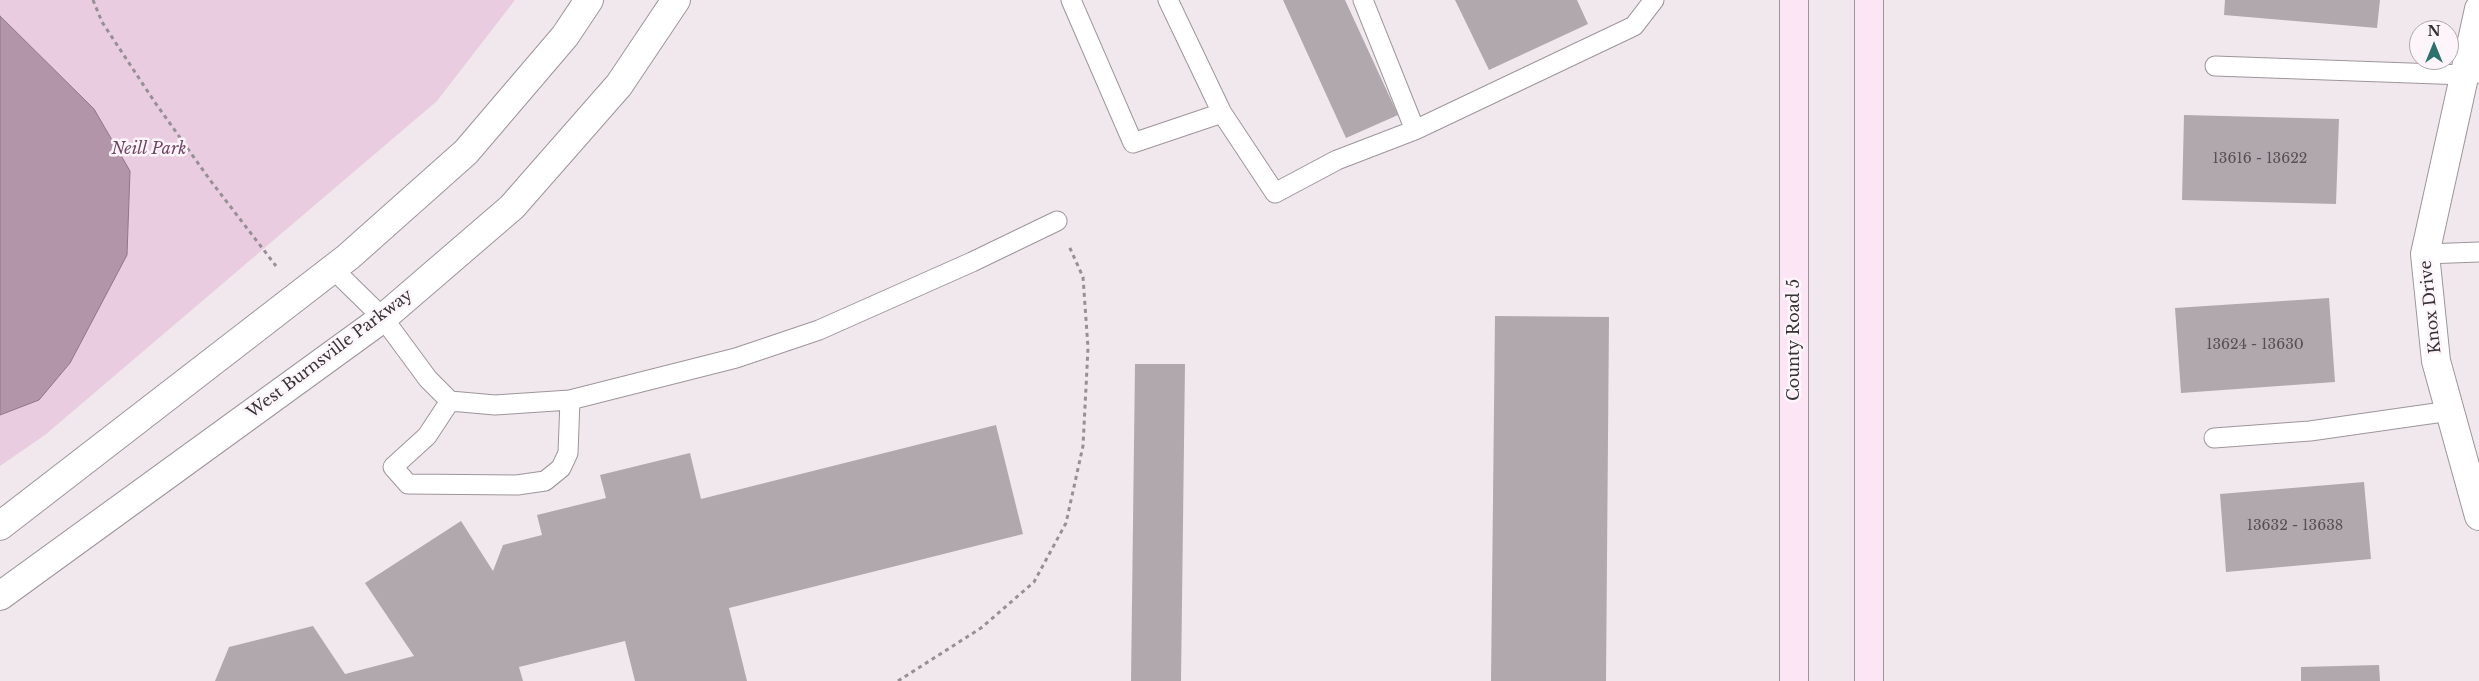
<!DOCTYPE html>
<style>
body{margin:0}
#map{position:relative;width:2479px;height:681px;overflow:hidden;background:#f1e8ee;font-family:"Libre Baskerville",serif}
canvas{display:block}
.north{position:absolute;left:2409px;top:20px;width:50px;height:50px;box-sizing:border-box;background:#fef5fb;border:1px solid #aea7ac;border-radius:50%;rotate:0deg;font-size:14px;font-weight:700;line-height:20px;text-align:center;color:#363335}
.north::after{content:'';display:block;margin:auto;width:18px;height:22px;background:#2a726c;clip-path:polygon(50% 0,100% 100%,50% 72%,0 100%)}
</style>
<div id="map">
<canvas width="2479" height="681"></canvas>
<div class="north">N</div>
</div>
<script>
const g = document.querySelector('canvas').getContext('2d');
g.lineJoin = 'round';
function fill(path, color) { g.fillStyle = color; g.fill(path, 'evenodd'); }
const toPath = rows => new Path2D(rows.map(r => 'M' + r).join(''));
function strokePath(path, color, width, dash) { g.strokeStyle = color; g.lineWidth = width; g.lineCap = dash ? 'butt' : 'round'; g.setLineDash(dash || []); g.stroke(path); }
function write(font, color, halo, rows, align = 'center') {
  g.font = font + ' "Libre Baskerville",serif'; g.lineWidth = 5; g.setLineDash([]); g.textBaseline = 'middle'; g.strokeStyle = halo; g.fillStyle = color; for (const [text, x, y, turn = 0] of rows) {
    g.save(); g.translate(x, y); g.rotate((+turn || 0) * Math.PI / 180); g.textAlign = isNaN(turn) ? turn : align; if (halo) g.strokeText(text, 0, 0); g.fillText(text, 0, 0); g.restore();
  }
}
const green = toPath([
 [0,0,515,0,437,101,45,435,0,466]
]);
const water = toPath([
 [0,16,94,109,130,171,127,255,70,363,39,400,0,415,0,16]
]);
const building = toPath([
 [1283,0,1345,0,1398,115,1346,138],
 [1455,0,1577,0,1588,24,1489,70],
 [2225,0,2380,0,2377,28,2224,15],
 [2184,115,2339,119,2336,204,2182,200],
 [2329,298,2335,382,2181,393,2175,308],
 [1495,316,1609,317,1606,681,1491,681],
 [1135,364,1185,364,1181,681,1131,681],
 [996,425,1023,534,729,608,747,681,635,681,625,641,519,667,523,681,215,681,229,647,313,626,345,674,414,656,365,583,461,521,493,571,503,545,542,535,537,515,606,498,600,475,690,453,701,499],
 [2364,482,2371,559,2226,572,2220,494],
 [2379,665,2380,681,2301,681,2301,667]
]);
const path = toPath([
 [93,0,102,22,154,101,210,180,276,266],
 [898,681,981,628,1034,582,1066,523,1083,446,1088,348,1083,277,1069,246]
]);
const service = toPath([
 [1071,0,1133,143,1222,113,1275,193,1337,160,1415,130,1363,0],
 [1168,0,1222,113],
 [2215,66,2465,75,2479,73],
 [1415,130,1634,26,1654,0],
 [2425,254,2479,252],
 [333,269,383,318,428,379,450,401,495,405,570,400,736,358,819,330,972,262,1057,221],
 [450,401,427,436,393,467,408,484,517,485,545,481,561,468,568,453,570,400],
 [2214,438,2310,431,2450,411]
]);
const minor = toPath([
 [2479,9,2425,254,2436,361,2479,516]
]);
const tertiary = toPath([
 [0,526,348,257,466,152,565,36,589,0],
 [0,596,383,318,512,207,619,85,676,0]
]);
const secondary = toPath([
 [1794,0,1794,681],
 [1869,0,1869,681]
]);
const numberNames = [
 ["13616 - 13622",2260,159],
 ["13624 - 13630",2255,345],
 ["13632 - 13638",2295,526]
];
const parkNames = [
 ["Neill Park",149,149]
];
const streetNames = [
 ["Knox Drive",2431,307,-96],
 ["County Road 5",1794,340,-90],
 ["West Burnsville Parkway",330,354,-37]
];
fill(green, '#e9cce0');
fill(water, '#b295a9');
strokePath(water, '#8d7886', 1);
fill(building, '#b1a8ae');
strokePath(service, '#9d959a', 21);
strokePath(minor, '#9d959a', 30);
strokePath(tertiary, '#9d959a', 30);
strokePath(secondary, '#9d959a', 30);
strokePath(path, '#969094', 3, [4, 4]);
strokePath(service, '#fff', 19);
strokePath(minor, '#fff', 28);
strokePath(tertiary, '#fff', 28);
strokePath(secondary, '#fce6f6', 28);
write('14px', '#555053', null, numberNames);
write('italic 16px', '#704564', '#fef5fb', parkNames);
write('16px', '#363335', '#fef5fb', streetNames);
</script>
